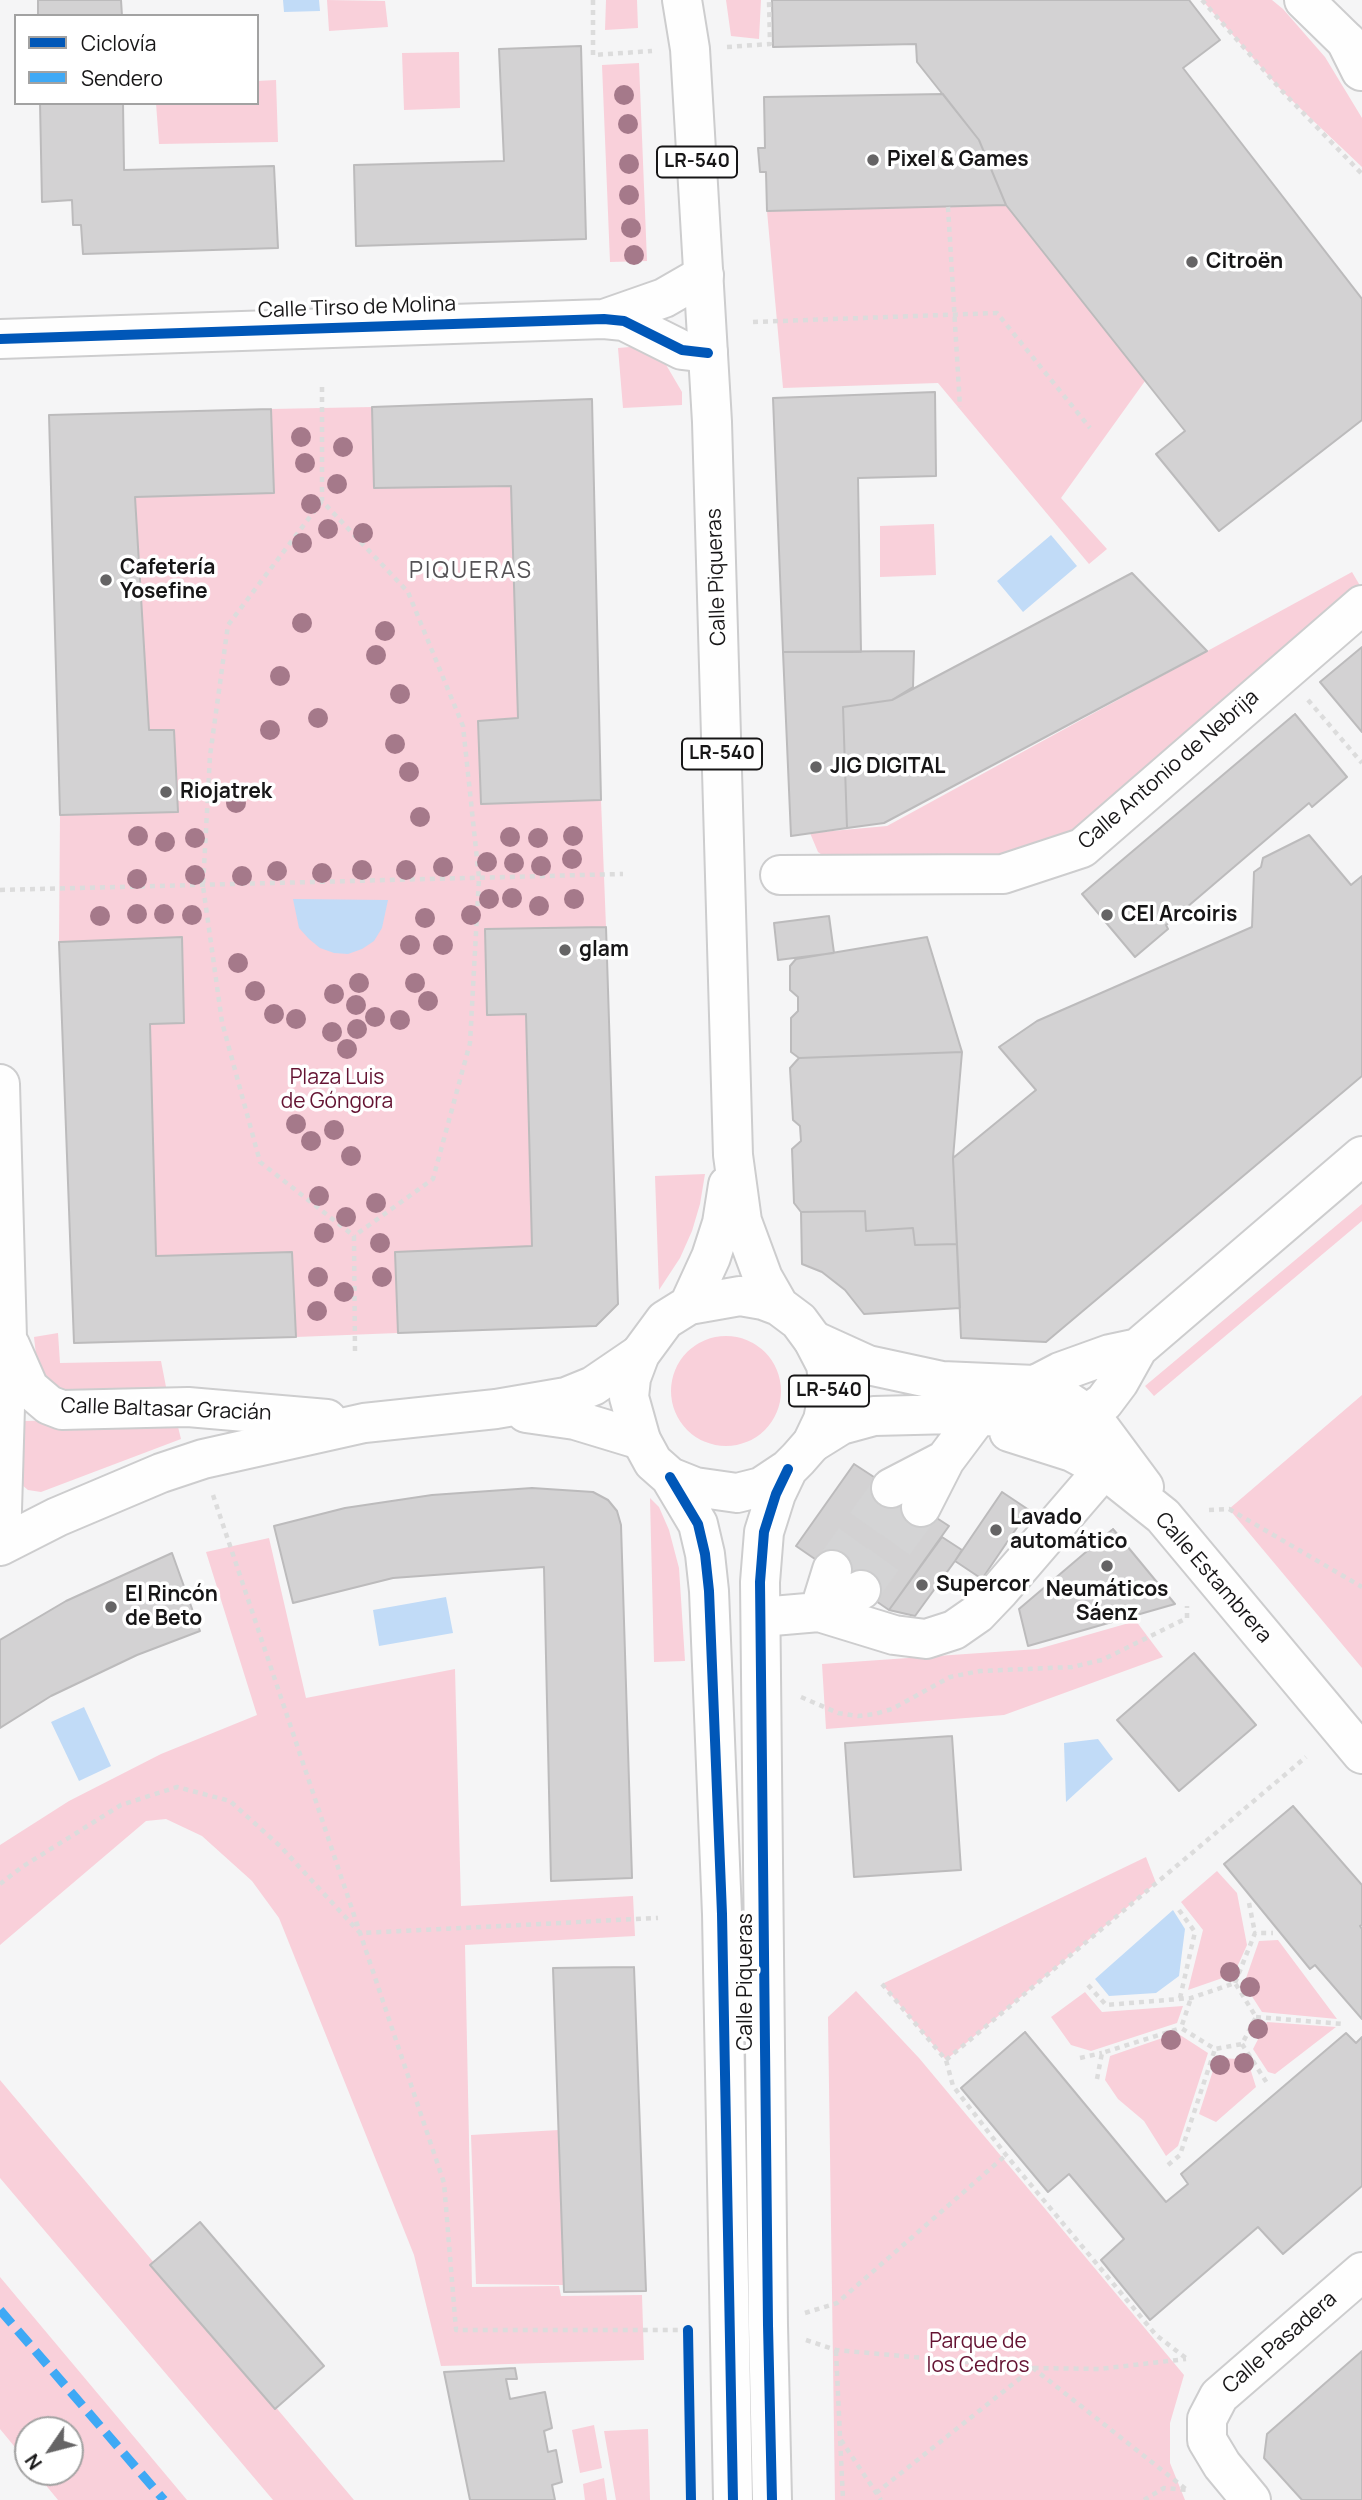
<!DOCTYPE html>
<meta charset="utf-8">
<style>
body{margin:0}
#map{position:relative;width:1362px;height:2500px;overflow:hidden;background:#f5f5f6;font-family:Manrope,sans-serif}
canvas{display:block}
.legend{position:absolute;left:14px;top:14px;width:245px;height:91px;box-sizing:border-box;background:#fff;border:2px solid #a2a2a2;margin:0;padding:9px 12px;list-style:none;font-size:21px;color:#171617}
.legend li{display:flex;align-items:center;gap:14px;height:35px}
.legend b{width:35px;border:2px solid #a2a2a2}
.north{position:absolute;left:14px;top:2416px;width:70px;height:70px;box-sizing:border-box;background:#fff;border:2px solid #a2a2a2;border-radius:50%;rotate:235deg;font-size:19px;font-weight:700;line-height:28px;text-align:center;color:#171617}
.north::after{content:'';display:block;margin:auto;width:24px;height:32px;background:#656465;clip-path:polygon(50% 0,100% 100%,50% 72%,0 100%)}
</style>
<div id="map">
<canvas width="1362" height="2500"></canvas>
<ul class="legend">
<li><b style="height:9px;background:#0057b8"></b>Ciclovía</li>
<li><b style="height:9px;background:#3fa9f5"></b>Sendero</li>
</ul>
<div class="north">N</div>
</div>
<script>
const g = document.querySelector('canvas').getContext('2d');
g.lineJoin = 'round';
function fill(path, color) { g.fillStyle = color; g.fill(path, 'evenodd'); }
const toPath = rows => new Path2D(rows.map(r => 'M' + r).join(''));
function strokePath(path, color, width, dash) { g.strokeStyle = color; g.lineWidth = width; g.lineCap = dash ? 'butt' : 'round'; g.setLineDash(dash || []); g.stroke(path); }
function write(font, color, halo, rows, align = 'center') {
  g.font = font + ' Manrope,sans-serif'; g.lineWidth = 7; g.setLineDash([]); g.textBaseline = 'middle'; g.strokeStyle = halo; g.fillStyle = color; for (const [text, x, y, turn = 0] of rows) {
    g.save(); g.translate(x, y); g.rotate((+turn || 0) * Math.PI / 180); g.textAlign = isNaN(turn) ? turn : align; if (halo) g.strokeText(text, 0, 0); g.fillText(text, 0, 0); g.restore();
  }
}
const green = toPath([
 [327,0,385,1,388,27,329,31],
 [606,0,637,0,638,28,605,30],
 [726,0,761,0,759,39,731,36],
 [1202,0,1272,0,1283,9,1325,57,1362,118,1362,167,1282,91],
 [459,52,460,108,404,110,402,53],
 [639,63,647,261,610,262,602,65],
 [276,80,278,142,159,144,156,103,257,103,257,81],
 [1006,205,1145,381,1061,498,1107,549,1089,564,938,383,783,388,767,211],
 [630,347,641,349,665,363,682,392,682,405,623,408,618,348],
 [372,407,374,488,511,486,518,718,478,722,481,803,601,800,606,927,485,929,487,1014,526,1014,532,1246,395,1252,398,1333,296,1337,292,1252,156,1256,150,1024,184,1022,182,937,59,942,60,815,178,811,174,730,149,730,135,497,274,493,271,409],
 [934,524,936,575,880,577,880,526],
 [1352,572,1362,589,1079,840,1006,864,840,868,818,852,810,833,887,826],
 [705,1174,700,1204,692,1231,680,1258,659,1290,655,1176],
 [1362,1204,1362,1221,1154,1396,1145,1386],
 [58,1333,60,1363,161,1361,167,1392,66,1393,52,1385,37,1364,34,1337],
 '671 1391a55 55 0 1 1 110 0a55 55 0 1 1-110 0Z',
 [1362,1395,1362,1668,1229,1509],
 [176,1419,181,1439,41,1492,28,1490,22,1485,20,1421],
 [650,1498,659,1507,669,1530,679,1568,685,1661,654,1662],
 [269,1538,306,1698,455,1669,461,1906,633,1896,635,1936,465,1945,472,2287,559,2286,561,2296,642,2295,644,2360,441,2366,414,2255,279,1918,252,1881,202,1836,166,1819,146,1821,0,1945,0,1845,69,1801,161,1754,257,1715,206,1552],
 [1136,1621,1163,1657,1004,1715,826,1729,822,1664,1038,1649],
 [1146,1857,1156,1883,946,2060,882,1984],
 [1217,1871,1237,1893,1247,1945,1234,1974,1188,1990,1203,1930,1181,1902],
 [1278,1940,1337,2019,1262,2012,1244,1984,1259,1941],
 [856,1991,919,2058,1184,2375,1170,2423,1170,2463,1185,2500,835,2500,828,2017],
 [1085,1992,1102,2012,1183,2006,1177,2023,1091,2051,1071,2045,1051,2017],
 [1267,2022,1336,2027,1275,2074,1268,2072,1253,2049],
 [1177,2033,1208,2053,1178,2146,1166,2156,1144,2121,1118,2099,1105,2080,1110,2056],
 [1217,2058,1238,2059,1242,2068,1250,2068,1256,2087,1216,2122,1199,2114],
 [0,2080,354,2500,273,2500,0,2178],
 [559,2130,564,2285,476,2284,471,2135],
 [0,2277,187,2500,58,2500,35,2472,70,2472,70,2430,28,2430,28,2463,0,2429],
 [594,2425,602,2468,580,2473,572,2430],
 [648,2429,650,2500,616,2500,604,2431],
 [604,2478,607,2500,585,2500,583,2484]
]);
const water = toPath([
 [283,0,319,0,320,11,284,12],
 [1051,535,1077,566,1023,612,997,581],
 [293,899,388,900,382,928,374,941,362,949,348,954,334,953,320,948,309,939,299,928],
 [446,1597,453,1633,379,1646,373,1610],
 [84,1707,111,1766,79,1781,51,1722],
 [1098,1739,1113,1759,1066,1802,1064,1743],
 [1173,1910,1185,1929,1179,1976,1156,1993,1109,1996,1095,1979]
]);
const building = toPath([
 [38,0,121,0,122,16,38,16,38,0],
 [772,0,1189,0,1220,40,1183,68,1362,299,1362,420,1219,531,1156,454,1185,431,1006,205,979,140,917,62,916,44,773,47,772,0],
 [581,46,586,239,356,246,354,165,504,161,499,49,581,46],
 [943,94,979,140,1006,205,767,211,766,172,760,172,758,148,765,148,764,97,943,94],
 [40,103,123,103,124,170,274,166,278,248,83,254,81,225,73,225,72,200,42,202,40,103],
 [935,392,936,476,858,478,861,652,783,652,773,398,935,392],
 [592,399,601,800,481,804,478,721,518,718,511,486,374,488,372,407,592,399],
 [271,409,274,493,135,497,149,730,174,730,178,812,60,815,49,415,271,409],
 [1132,573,1207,651,884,823,847,828,843,707,892,700,1132,573],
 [1362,647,1362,732,1320,682,1362,647],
 [914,651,913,687,892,700,843,707,847,828,791,836,783,652,914,651],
 [1295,714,1347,777,1312,807,1309,803,1166,925,1168,929,1135,957,1082,894,1295,714],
 [1309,835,1351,885,1362,876,1362,1076,1046,1342,961,1338,953,1158,1036,1090,999,1047,1037,1021,1252,927,1254,872,1261,867,1263,858,1309,835],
 [829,916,834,953,778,960,774,923,829,916],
 [606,927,618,1304,596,1326,398,1333,395,1252,532,1246,526,1014,487,1015,485,929,606,927],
 [182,937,184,1023,150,1024,156,1256,292,1252,296,1337,74,1343,59,942,182,937],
 [927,937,962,1052,799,1058,791,1052,791,1018,798,1011,798,997,790,990,790,966,796,959,927,937],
 [962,1052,953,1158,957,1244,915,1245,913,1228,866,1231,865,1211,801,1212,794,1203,792,1149,801,1141,800,1126,793,1120,790,1068,799,1058,962,1052],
 [865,1211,866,1231,913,1228,915,1245,957,1244,960,1308,864,1314,845,1290,822,1272,802,1264,801,1212,865,1211],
 [854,1464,949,1526,889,1610,796,1546,854,1464],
 [532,1488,593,1492,608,1500,617,1511,621,1525,632,1878,551,1881,544,1567,393,1578,293,1603,274,1526,345,1508,432,1495,532,1488],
 [1002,1492,1029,1510,982,1579,955,1561,1002,1492],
 [1113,1529,1175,1604,1028,1646,1019,1609,1113,1529],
 [942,1537,962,1550,955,1561,915,1616,889,1610,942,1537],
 [172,1553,200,1631,137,1655,51,1696,0,1728,0,1640,66,1601,172,1553],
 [1194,1653,1256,1725,1179,1791,1117,1720,1194,1653],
 [952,1736,961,1870,854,1877,845,1743,952,1736],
 [1293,1806,1362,1885,1362,1925,1360,1926,1362,1929,1362,2019,1315,1965,1310,1969,1224,1864,1293,1806],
 [634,1967,646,2291,564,2292,553,1968,634,1967],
 [1025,2032,1166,2202,1188,2184,1181,2174,1346,2033,1356,2043,1362,2037,1362,2186,1283,2254,1258,2227,1150,2320,1101,2260,1124,2239,1069,2174,1048,2192,961,2088,1025,2032],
 [200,2222,324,2366,275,2409,150,2265,200,2222],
 [1362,2351,1362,2500,1302,2500,1264,2458,1267,2434,1362,2351],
 [515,2368,517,2379,506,2379,510,2399,545,2392,552,2428,544,2431,548,2452,556,2450,562,2482,552,2485,555,2500,470,2500,444,2372,515,2368]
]);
const minorTunnel = toPath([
 [832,1570,891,1488],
 [861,1590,921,1507]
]);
const path = toPath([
 [593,0,593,55,652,51],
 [1202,0,1282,91,1362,174],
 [727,47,770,44,769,0],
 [948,207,960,407],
 [753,322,997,313,1090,428],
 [322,387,322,501,408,592,463,726,479,878,470,1043,433,1179,354,1236],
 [322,501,228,625,210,756,203,886,222,1022,260,1162,354,1236,355,1352],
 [1308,700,1362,763],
 [0,890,623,874],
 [213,1495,444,2183,456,2330,690,2330],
 [1209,1510,1229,1509,1362,1587],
 [801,1697,838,1713,858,1716,875,1714,892,1709,950,1677,980,1671,1072,1667,1102,1660,1187,1618,1187,1606],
 [0,1884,22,1867,121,1805,177,1787,230,1801,281,1847,360,1933,658,1918],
 [1249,1903,1255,1933],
 [1179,1910,1195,1932,1180,1998],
 [1235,1983,1255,1933,1273,1933],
 [882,1984,946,2060,953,2086,1006,2155,1156,2335,1187,2359],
 [1088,1985,1106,2005,1191,1998,1235,1983,1256,2017,1242,2044,1215,2049,1181,2028,1191,1998],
 [1256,2017,1343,2024],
 [1242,2044,1267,2083],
 [1080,2058,1102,2053],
 [946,2060,1306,1757],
 [1097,2079,1102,2053,1181,2028],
 [1168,2165,1180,2155,1215,2049],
 [805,2313,837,2303,1006,2155],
 [806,2340,836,2350,1033,2368,1099,2369,1186,2359],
 [836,2351,843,2500],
 [841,2440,881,2500],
 [876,2493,1033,2368,1187,2490],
 [1144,2500,1164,2488,1187,2490]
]);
const minor = toPath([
 [604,319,664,298,704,275],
 [0,339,604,319,624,321,682,350,708,353],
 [780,875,1003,874,1082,848,1362,605],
 [0,1084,7,1338,1,1545],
 [813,1340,868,1365,942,1381,1035,1385,1054,1392,1087,1414,1098,1425,1144,1487],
 [10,1345,29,1388,49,1405,62,1410,188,1407,327,1419],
 [1035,1385,1060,1372,1110,1354,1138,1348],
 [526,1413,575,1420,641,1440],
 [1009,1432,1072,1452,1104,1469,1163,1516,1362,1754],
 [812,1443,841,1425,874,1416,954,1414,1065,1421,1087,1414,1104,1402,1119,1382,1138,1348,1362,1156],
 [891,1488,945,1460],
 [921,1507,945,1460,975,1420],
 [0,1546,57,1517,161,1473,203,1459,364,1423,496,1409,566,1397,593,1386,640,1354],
 [819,1612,861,1590],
 [819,1612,832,1570],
 [761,1617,819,1612,894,1635,926,1639,954,1630,977,1614,999,1591,1104,1469],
 [1251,2500,1222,2465,1207,2440,1207,2419,1219,2396,1362,2272]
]);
const major = toPath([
 [682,0,690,49,712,422,733,1155,742,1221,763,1278,779,1306],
 [1304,0,1346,41,1361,71],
 [740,1296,763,1300,779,1306,799,1321,813,1340,826,1365,829,1390,823,1420,812,1443,798,1459,788,1469,761,1487,737,1493,695,1487,670,1477,653,1462,641,1440,629,1397,631,1378,640,1354,665,1320,689,1305,740,1296],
 [689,1305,711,1257,722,1223,728,1185],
 [670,1477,698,1524,705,1554,709,1591,722,1914,733,2500],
 [772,2500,768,2325,760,1582,764,1532,776,1494,788,1469]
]);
const highway = toPath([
 [1346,41,1362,56]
]);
const quiet = toPath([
 [0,2310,164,2500]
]);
const cycleway = toPath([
 [0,339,604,319,624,321,682,350,708,353],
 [670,1477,698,1524,705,1554,709,1591,722,1914,733,2500],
 [688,2330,691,2500],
 [772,2500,768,2325,760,1582,764,1532,776,1494,788,1469]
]);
const trees = [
 [624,95],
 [628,124],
 [629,164],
 [629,195],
 [631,228],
 [634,255],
 [301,437],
 [343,447],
 [305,463],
 [337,484],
 [311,504],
 [328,529],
 [363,533],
 [302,543],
 [302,623],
 [385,631],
 [376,655],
 [280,676],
 [400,694],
 [318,718],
 [270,730],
 [395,744],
 [409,772],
 [236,803],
 [420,817],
 [138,836],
 [573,836],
 [510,837],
 [195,838],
 [538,838],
 [165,842],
 [572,859],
 [487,862],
 [514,863],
 [541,866],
 [443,867],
 [362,870],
 [406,870],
 [277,871],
 [322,873],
 [195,875],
 [242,876],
 [137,879],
 [512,898],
 [489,899],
 [574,899],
 [539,906],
 [137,914],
 [164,914],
 [192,915],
 [471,915],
 [100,916],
 [425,918],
 [410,945],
 [443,945],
 [238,963],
 [359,983],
 [415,983],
 [255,991],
 [334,994],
 [428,1001],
 [356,1005],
 [274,1014],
 [375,1017],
 [296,1019],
 [400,1020],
 [357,1029],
 [332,1032],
 [347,1049],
 [296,1124],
 [334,1130],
 [311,1141],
 [351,1156],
 [319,1196],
 [376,1203],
 [346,1217],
 [324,1233],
 [380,1243],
 [318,1277],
 [382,1277],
 [344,1292],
 [317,1311],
 [1230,1972],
 [1250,1987],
 [1258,2029],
 [1171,2040],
 [1244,2063],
 [1220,2065]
];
const markers = [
 [873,160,7,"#656465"],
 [1192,262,7,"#656465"],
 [106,580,7,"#656465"],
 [816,767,7,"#656465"],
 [166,792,7,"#656465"],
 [1107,915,7,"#656465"],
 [565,950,7,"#656465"],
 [996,1530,7,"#656465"],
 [1107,1566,7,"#656465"],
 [922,1585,7,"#656465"],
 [111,1607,7,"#656465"]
];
const shields = [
 [697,162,80],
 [722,754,80],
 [829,1391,80]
];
const shieldNames = [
 ["LR-540",697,162],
 ["LR-540",722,754],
 ["LR-540",829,1391]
];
const poiNames = [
 ["Pixel & Games",887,160],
 ["Citroën",1206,262],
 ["Cafetería",120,568],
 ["Yosefine",120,592],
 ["JIG DIGITAL",830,767],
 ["Riojatrek",180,792],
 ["CEI Arcoiris",1121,915],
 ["glam",579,950],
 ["Lavado",1010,1518],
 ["automático",1010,1542],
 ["Supercor",936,1585],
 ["Neumáticos",1107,1590,"center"],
 ["Sáenz",1107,1614,"center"],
 ["El Rincón",125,1595],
 ["de Beto",125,1619]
];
const streetNames = [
 ["Calle Tirso de Molina",357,308,-2],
 ["Calle Piqueras",717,577,-92],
 ["Calle Antonio de Nebrija",1169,770,-41],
 ["Calle Baltasar Gracián",166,1410,2],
 ["Calle Estambrera",1213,1578,49],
 ["Calle Piqueras",746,1982,-90],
 ["Calle Pasadera",1280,2343,-41]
];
const parkNames = [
 ["Plaza Luis",337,1078],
 ["de Góngora",337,1102],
 ["Parque de",978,2342],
 ["los Cedros",978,2366]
];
const neighbourhoodNames = [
 ["PIQUERAS",471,572]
];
fill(green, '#f9d0da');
fill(water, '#c1dbf7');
fill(building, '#d3d2d3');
strokePath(building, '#bcbbbc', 2);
strokePath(minorTunnel, '#d4d4d5', 38, [38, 19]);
strokePath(minor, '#cdcdce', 42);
strokePath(major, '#cdcdce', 42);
strokePath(highway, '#cdcdce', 42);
strokePath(path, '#dcdcdc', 4.5, [5, 5]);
strokePath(minor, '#fefefe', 38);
strokePath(major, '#fefefe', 38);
strokePath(highway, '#fefefe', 38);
strokePath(quiet, '#3fa9f5', 9, [18, 9]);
strokePath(cycleway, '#0057b8', 10);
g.fillStyle = '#a5798a';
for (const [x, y] of trees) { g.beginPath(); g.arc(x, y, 10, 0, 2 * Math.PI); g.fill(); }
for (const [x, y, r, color] of markers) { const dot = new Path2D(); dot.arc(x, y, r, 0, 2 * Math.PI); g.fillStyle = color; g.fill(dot); strokePath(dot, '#fff', 2.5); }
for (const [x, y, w] of shields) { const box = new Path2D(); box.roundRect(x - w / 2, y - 15.5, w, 31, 5); g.fillStyle = '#fff'; g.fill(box); strokePath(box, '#171617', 2); }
write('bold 19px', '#171617', null, shieldNames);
write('bold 21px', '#171617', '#fff', poiNames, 'left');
write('21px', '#171617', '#fff', streetNames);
write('21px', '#641332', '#fff', parkNames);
g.letterSpacing = '2px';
write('23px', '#555356', '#fff', neighbourhoodNames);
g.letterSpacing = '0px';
</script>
